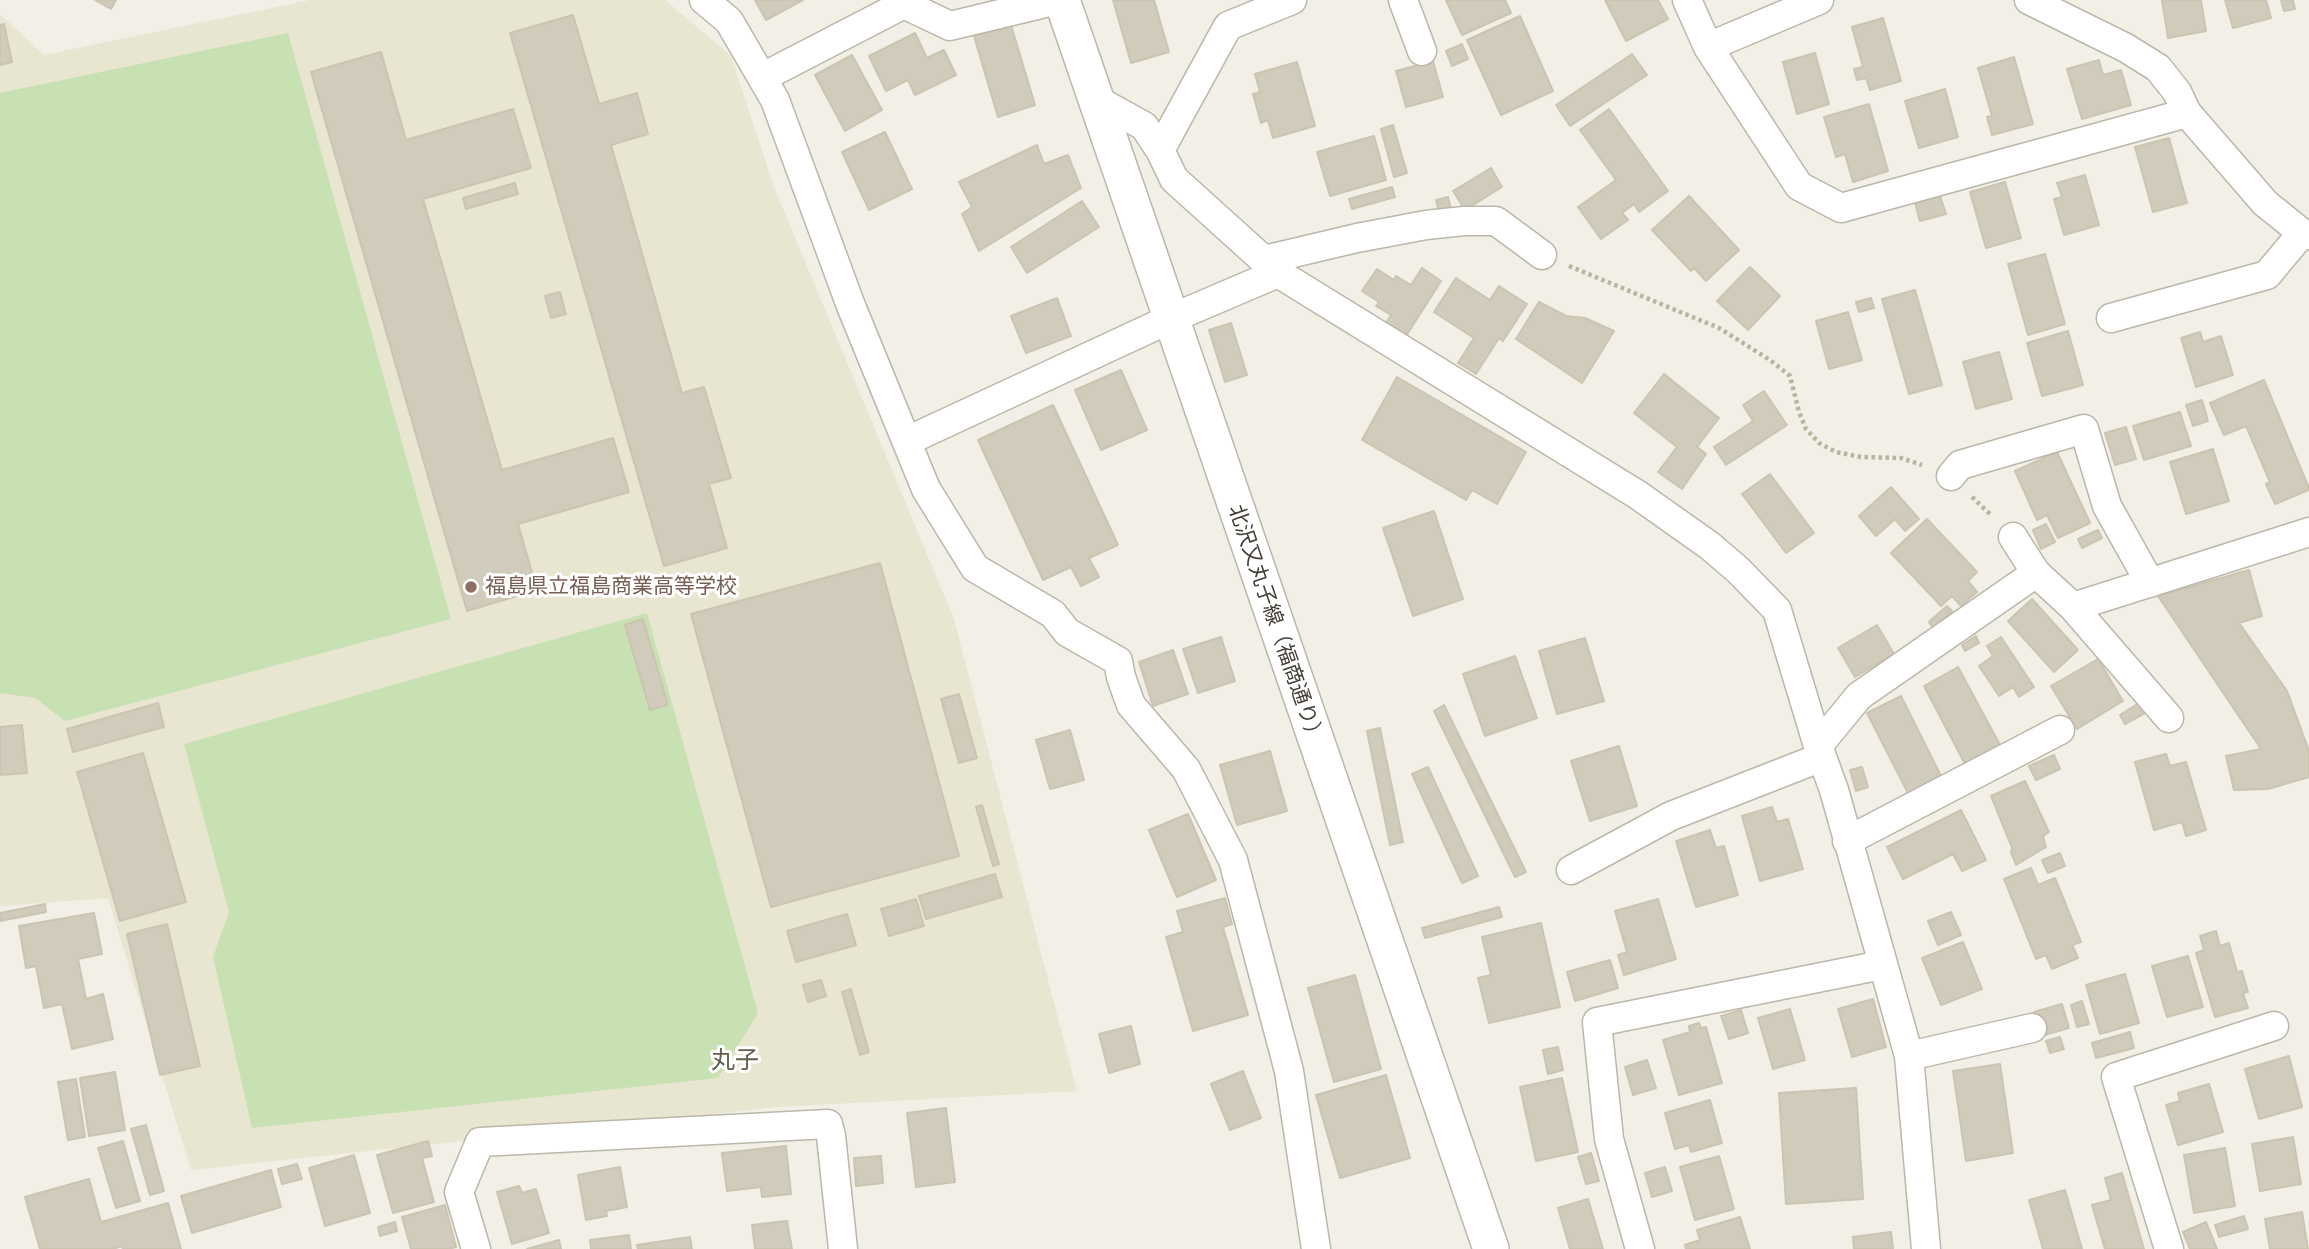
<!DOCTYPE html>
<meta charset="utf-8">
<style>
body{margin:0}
canvas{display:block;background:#f1efe6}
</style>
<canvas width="2309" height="1249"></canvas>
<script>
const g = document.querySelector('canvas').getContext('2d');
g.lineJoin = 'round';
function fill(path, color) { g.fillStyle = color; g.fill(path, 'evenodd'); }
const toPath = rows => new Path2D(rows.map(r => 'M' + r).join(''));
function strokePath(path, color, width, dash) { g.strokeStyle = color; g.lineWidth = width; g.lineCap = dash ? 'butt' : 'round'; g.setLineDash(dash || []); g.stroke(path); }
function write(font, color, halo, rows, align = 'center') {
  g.font = font + ' "DM Sans","Noto Sans JP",sans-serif'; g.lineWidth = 6; g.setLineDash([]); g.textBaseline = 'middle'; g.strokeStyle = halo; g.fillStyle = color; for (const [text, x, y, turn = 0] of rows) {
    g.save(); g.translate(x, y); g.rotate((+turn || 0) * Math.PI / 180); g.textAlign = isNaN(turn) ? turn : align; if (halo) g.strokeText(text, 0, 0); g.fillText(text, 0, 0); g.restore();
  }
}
const education = toPath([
 [310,0,665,0,731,56,774,187,954,619,1077,1091,778,1107,191,1170,108,898,0,906,0,14,44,55]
]);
const green = toPath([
 [288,33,451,619,65,721,35,698,0,693,0,93],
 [647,613,758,1013,718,1078,252,1128,213,957,229,912,184,744]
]);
const building = toPath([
 [95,0,116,0,111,9,95,0],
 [755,0,803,0,766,20,755,0],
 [1113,0,1154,0,1169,52,1131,63,1113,0],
 [1446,0,1505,0,1511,13,1462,35,1446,0],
 [1605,0,1658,0,1668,19,1626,41,1605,0],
 [2162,0,2201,0,2206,31,2168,38,2162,0],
 [2225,0,2266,0,2271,18,2233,28,2225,0],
 [2281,0,2293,0,2295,9,2284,11,2281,0],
 [573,15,599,104,637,93,648,134,611,145,682,393,704,387,731,478,709,484,727,548,664,566,510,33,573,15],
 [1520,16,1553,91,1501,115,1467,40,1520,16],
 [1883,18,1901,81,1870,90,1866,78,1857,80,1854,69,1863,67,1852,27,1883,18],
 [4,24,12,62,0,65,0,25,4,24],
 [1011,25,1035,105,998,117,974,36,1011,25],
 [915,33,927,58,944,50,956,75,915,95,908,80,886,91,869,56,915,33],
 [1462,44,1468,59,1452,66,1446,51,1462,44],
 [381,52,406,140,513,109,531,168,423,199,502,470,613,438,629,492,518,524,537,590,467,611,311,72,381,52],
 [1815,53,1829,104,1797,114,1783,62,1815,53],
 [1632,54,1647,75,1570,126,1556,105,1632,54],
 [852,55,882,110,845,131,815,75,852,55],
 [2014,57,2033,124,1992,135,1987,117,1992,116,1978,68,2014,57],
 [2099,60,2103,75,2121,70,2131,105,2082,119,2067,69,2099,60],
 [1433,61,1443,97,1406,107,1396,71,1433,61],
 [1297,62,1315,126,1273,138,1268,120,1261,123,1253,94,1260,92,1255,74,1297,62],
 [1945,89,1958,137,1919,148,1905,101,1945,89],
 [1869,104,1888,171,1853,182,1845,154,1836,157,1824,117,1869,104],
 [1609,109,1668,191,1639,212,1634,204,1622,213,1628,220,1601,239,1578,207,1616,180,1580,130,1609,109],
 [1393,125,1407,173,1394,177,1381,129,1393,125],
 [885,132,912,189,869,210,842,152,885,132],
 [1374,136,1386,180,1330,196,1317,152,1374,136],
 [2169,138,2187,203,2153,212,2135,147,2169,138],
 [1037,145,1044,164,1068,155,1081,188,979,251,962,214,972,207,959,182,1037,145],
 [1491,168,1502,187,1465,210,1453,191,1491,168],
 [2085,175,2099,225,2064,235,2054,199,2062,197,2057,183,2085,175],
 [2005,182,2021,238,1986,248,1970,192,2005,182],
 [515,183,518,194,466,209,463,198,515,183],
 [1392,187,1395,197,1352,209,1349,199,1392,187],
 [1689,196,1739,250,1706,281,1694,268,1691,271,1652,230,1689,196],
 [1940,196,1946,214,1920,221,1915,203,1940,196],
 [1448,197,1451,209,1439,212,1436,200,1448,197],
 [1082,201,1099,227,1027,273,1011,247,1082,201],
 [2045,254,2065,324,2028,335,2008,264,2045,254],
 [1750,267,1780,296,1748,330,1717,301,1750,267],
 [1422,268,1441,281,1406,336,1386,323,1391,315,1376,306,1379,302,1362,291,1377,269,1394,280,1396,276,1411,285,1422,268],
 [1456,278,1490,300,1499,286,1527,304,1503,341,1499,338,1476,374,1458,363,1474,338,1434,312,1456,278],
 [1915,290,1942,385,1909,394,1882,299,1915,290],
 [560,292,566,314,551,318,545,296,560,292],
 [1057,298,1071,336,1026,353,1011,316,1057,298],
 [1871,298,1874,308,1859,312,1856,302,1871,298],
 [1539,302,1566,316,1585,318,1614,331,1582,383,1516,339,1539,302],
 [1848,312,1862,360,1829,369,1816,321,1848,312],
 [1231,323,1247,375,1225,382,1209,330,1231,323],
 [2068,331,2083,385,2042,396,2027,343,2068,331],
 [2200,332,2203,342,2221,336,2233,375,2196,387,2181,338,2200,332],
 [1999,352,2012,399,1976,409,1963,362,1999,352],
 [1121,370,1147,430,1101,450,1075,390,1121,370],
 [1664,374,1719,418,1697,447,1706,454,1682,489,1658,472,1677,447,1634,413,1664,374],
 [1397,377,1526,452,1497,504,1472,490,1466,500,1362,440,1397,377],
 [2264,380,2309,488,2309,490,2275,504,2266,484,2270,482,2246,426,2224,435,2210,403,2264,380],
 [1764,391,1787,425,1726,465,1714,447,1753,421,1743,405,1764,391],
 [2202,400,2208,421,2193,426,2186,405,2202,400],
 [1053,405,1118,545,1089,558,1099,577,1081,586,1071,567,1043,580,978,440,1053,405],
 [2180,412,2191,446,2144,460,2133,426,2180,412],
 [2126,427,2136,459,2115,465,2105,433,2126,427],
 [2213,449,2229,501,2186,514,2170,462,2213,449],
 [2057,452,2090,523,2058,538,2047,515,2037,520,2015,471,2057,452],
 [1770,474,1814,533,1786,553,1742,494,1770,474],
 [1891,487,1919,519,1905,531,1895,519,1876,536,1859,516,1891,487],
 [1434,511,1463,599,1413,616,1383,528,1434,511],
 [1927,519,1977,572,1968,581,1977,592,1961,606,1952,596,1941,606,1891,553,1927,519],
 [2046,524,2055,542,2041,549,2033,530,2046,524],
 [2098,530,2102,538,2082,548,2078,539,2098,530],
 [880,563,959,856,771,907,691,614,880,563],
 [2249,570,2262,616,2239,623,2287,691,2309,751,2309,777,2268,789,2234,790,2226,756,2261,749,2158,596,2249,570],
 [2032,599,2078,650,2054,672,2008,621,2032,599],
 [1947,606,1952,611,1933,628,1929,622,1947,606],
 [643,619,668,705,650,710,625,625,643,619],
 [1877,625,1894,654,1855,677,1838,648,1877,625],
 [1976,636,1979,643,1965,651,1962,645,1976,636],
 [1221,637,1235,681,1198,693,1183,649,1221,637],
 [2001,637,2034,687,2019,697,2013,687,1999,696,1979,666,1993,656,1987,646,2001,637],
 [1585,638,1604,701,1557,714,1539,651,1585,638],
 [1173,650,1188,694,1153,706,1139,662,1173,650],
 [1515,656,1537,718,1485,736,1463,674,1515,656],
 [2098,659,2123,701,2077,729,2051,686,2098,659],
 [1958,667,2000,745,1965,764,1924,686,1958,667],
 [959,694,977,758,959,763,941,699,959,694],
 [1901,696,1942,778,1909,795,1867,713,1901,696],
 [158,703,164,727,73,752,67,729,158,703],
 [2139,703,2145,713,2125,724,2120,715,2139,703],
 [1444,705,1526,872,1515,877,1434,711,1444,705],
 [22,725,27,773,0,775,0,727,22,725],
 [1380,728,1403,842,1390,845,1367,731,1380,728],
 [1070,730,1084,780,1050,789,1036,740,1070,730],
 [1619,746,1637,806,1590,821,1571,761,1619,746],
 [1270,751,1287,811,1237,825,1220,765,1270,751],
 [143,753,186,902,120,921,77,772,143,753],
 [2166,754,2170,766,2186,762,2206,830,2186,836,2182,822,2154,830,2135,762,2166,754],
 [2054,755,2060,769,2036,780,2029,766,2054,755],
 [1428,767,1478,876,1462,883,1412,774,1428,767],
 [1862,767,1868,787,1856,791,1850,770,1862,767],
 [2025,781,2049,832,2043,836,2046,847,2016,865,2011,852,2012,848,1991,796,2025,781],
 [982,805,999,864,993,866,976,807,982,805],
 [1772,807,1777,822,1788,819,1803,869,1760,881,1742,816,1772,807],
 [1961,810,1986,860,1962,871,1953,854,1903,879,1887,847,1961,810],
 [1188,814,1216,880,1177,897,1149,830,1188,814],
 [1710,830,1716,848,1724,846,1738,895,1696,907,1676,841,1710,830],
 [2060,853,2065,866,2048,873,2042,860,2060,853],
 [2031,868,2038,885,2055,878,2081,942,2072,945,2078,958,2052,969,2046,955,2036,959,2004,879,2031,868],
 [995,874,1002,897,926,919,919,896,995,874],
 [1225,898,1232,924,1223,927,1248,1015,1193,1031,1166,937,1183,932,1177,911,1225,898],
 [916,899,924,926,889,936,881,909,916,899],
 [1658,899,1676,959,1624,975,1618,955,1627,952,1615,911,1658,899],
 [45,904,46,912,0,921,0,913,45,904],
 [1499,907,1502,917,1425,938,1422,928,1499,907],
 [1951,912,1961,935,1938,945,1928,921,1951,912],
 [94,913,102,954,78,959,86,999,103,994,113,1039,72,1049,62,1004,44,1008,36,966,26,968,19,926,94,913],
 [847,914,856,945,796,962,787,931,847,914],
 [1541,923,1560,1007,1489,1023,1478,978,1491,975,1482,937,1541,923],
 [167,924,200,1066,160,1075,127,934,167,924],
 [2216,931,2220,946,2229,943,2237,972,2242,971,2248,992,2243,993,2248,1008,2215,1017,2196,953,2204,950,2200,936,2216,931],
 [1963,942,1982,989,1941,1005,1922,958,1963,942],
 [2188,956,2203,1007,2167,1017,2152,966,2188,956],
 [1610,960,1618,988,1575,1001,1567,972,1610,960],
 [2125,974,2139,1023,2100,1034,2086,985,2125,974],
 [1355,975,1381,1069,1334,1082,1308,988,1355,975],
 [821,980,826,996,808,1002,803,985,821,980],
 [851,989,869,1052,860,1055,842,992,851,989],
 [1873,999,1886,1047,1852,1057,1838,1009,1873,999],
 [2082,1001,2089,1024,2077,1027,2071,1005,2082,1001],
 [2062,1004,2069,1028,2041,1036,2034,1012,2062,1004],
 [1790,1009,1805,1060,1773,1069,1758,1018,1790,1009],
 [1741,1010,1748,1033,1729,1039,1721,1016,1741,1010],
 [1699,1023,1701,1028,1706,1027,1722,1083,1679,1095,1663,1040,1690,1032,1689,1026,1699,1023],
 [1131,1026,1140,1064,1109,1073,1099,1034,1131,1026],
 [2130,1032,2134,1048,2096,1058,2092,1043,2130,1032],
 [2060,1037,2064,1049,2050,1053,2046,1041,2060,1037],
 [1558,1047,1563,1070,1548,1074,1543,1050,1558,1047],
 [2289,1056,2302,1107,2259,1119,2245,1069,2289,1056],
 [1647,1060,1656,1088,1633,1095,1625,1067,1647,1060],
 [2000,1064,2013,1153,1966,1161,1953,1071,2000,1064],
 [1243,1071,1261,1118,1230,1130,1211,1084,1243,1071],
 [115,1072,125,1130,89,1136,80,1078,115,1072],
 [1386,1075,1410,1158,1340,1178,1316,1095,1386,1075],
 [1562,1078,1578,1152,1536,1161,1520,1087,1562,1078],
 [76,1079,85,1137,68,1140,58,1082,76,1079],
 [2209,1084,2223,1132,2178,1145,2166,1105,2180,1101,2178,1093,2209,1084],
 [1856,1088,1863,1199,1786,1204,1779,1093,1856,1088],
 [1710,1100,1722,1143,1691,1152,1689,1145,1675,1149,1665,1113,1710,1100],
 [946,1108,955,1182,916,1187,907,1113,946,1108],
 [146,1125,164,1191,150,1195,131,1129,146,1125],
 [2293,1137,2301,1184,2260,1191,2252,1144,2293,1137],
 [123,1141,140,1201,116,1208,98,1148,123,1141],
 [428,1141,432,1156,422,1158,434,1202,393,1213,377,1155,428,1141],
 [786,1146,791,1194,762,1197,761,1187,727,1191,722,1153,786,1146],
 [2225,1148,2235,1206,2194,1213,2184,1155,2225,1148],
 [1591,1153,1599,1181,1586,1184,1578,1157,1591,1153],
 [354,1155,370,1213,325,1226,309,1168,354,1155],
 [881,1156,883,1183,856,1186,854,1158,881,1156],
 [1719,1156,1734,1209,1695,1220,1680,1167,1719,1156],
 [297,1164,302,1179,282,1184,278,1169,297,1164],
 [620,1167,627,1207,606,1211,607,1216,586,1220,578,1175,620,1167],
 [1665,1167,1672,1191,1652,1197,1645,1173,1665,1167],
 [271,1170,281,1207,192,1233,181,1196,271,1170],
 [2122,1173,2144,1249,2105,1249,2092,1205,2111,1200,2105,1178,2122,1173],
 [89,1179,101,1222,168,1203,181,1249,123,1249,122,1246,113,1249,40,1249,25,1197,89,1179],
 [519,1186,522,1193,536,1189,549,1233,512,1244,497,1192,519,1186],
 [2065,1190,2082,1249,2043,1249,2029,1200,2065,1190],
 [1588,1199,1603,1249,1570,1249,1558,1208,1588,1199],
 [445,1205,456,1247,448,1249,411,1249,402,1217,445,1205],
 [2302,1212,2308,1249,2270,1249,2265,1219,2302,1212],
 [2244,1216,2248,1229,2219,1237,2215,1225,2244,1216],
 [1740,1217,1750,1249,1686,1249,1685,1245,1700,1240,1697,1230,1740,1217],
 [787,1221,792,1249,755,1249,752,1225,787,1221],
 [395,1222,397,1231,380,1236,378,1227,395,1222],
 [2206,1222,2217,1249,2190,1249,2183,1232,2206,1222],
 [1891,1232,1893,1249,1854,1249,1853,1237,1891,1232],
 [629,1235,631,1249,591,1249,590,1240,629,1235],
 [690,1237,692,1249,638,1249,637,1245,690,1237],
 [559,1240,561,1249,527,1249,559,1240]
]);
const path = toPath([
 [1569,266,1719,328,1770,360,1790,376,1799,412,1806,429,1819,443,1836,452,1861,457,1901,458,1922,465],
 [1972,497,1991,515]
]);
const minor = toPath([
 [704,0,729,21,775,100,851,306,926,489,975,568,1053,614,1067,632,1118,661,1121,677,1131,705,1186,769,1233,860,1289,1071,1316,1249],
 [1403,0,1422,51],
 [1687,0,1708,47,1819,0],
 [2029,0,2126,48,2158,68,2177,92,2187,113,2265,203,2302,233,2309,235],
 [1708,47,1799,186,1841,208,2187,113],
 [763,77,904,4,950,26,1058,0],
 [1095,99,1144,126,1160,150,1174,179,1277,272],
 [1160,150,1228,26,1292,0],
 [1264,260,1357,238,1426,225,1464,221,1496,221,1542,255],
 [2111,318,2267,275,2302,233],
 [907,441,1170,319,1278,273,1638,495,1710,546,1738,570,1777,610,1818,746,1834,790,1909,1056,1926,1249],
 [1951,476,1960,465,2084,429,2107,506,2150,583],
 [2013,537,2036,573,2073,607,2169,718],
 [2073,607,2309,532],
 [1818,746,1859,696,2036,573],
 [1847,841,2060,730],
 [1571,870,1671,816,1822,757],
 [1909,1056,2032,1028],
 [476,1249,459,1192,480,1142,828,1124,831,1136,843,1249],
 [1640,1249,1609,1139,1597,1022,1882,965],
 [2169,1249,2116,1077,2274,1026]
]);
const tertiary = toPath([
 [1062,0,1491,1249]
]);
const markers = [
 [471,587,7,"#8d6e63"]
];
const educationNames = [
 ["福島県立福島商業高等学校",485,587]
];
const streetNames = [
 ["北沢又丸子線（福商通り）",1275,625,71]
];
const quarterNames = [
 ["丸子",735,1062]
];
fill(education, '#e8e5d1');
fill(green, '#c7e1b3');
fill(building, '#d1cbbc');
strokePath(building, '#cbc4b0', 2);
strokePath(minor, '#bbb7a9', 31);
strokePath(tertiary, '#bbb7a9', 38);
strokePath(path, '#bbb49c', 4.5, [3.5, 3.5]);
strokePath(minor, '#fff', 28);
strokePath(tertiary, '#fff', 35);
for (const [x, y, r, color] of markers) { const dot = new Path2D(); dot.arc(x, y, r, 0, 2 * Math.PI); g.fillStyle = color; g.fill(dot); strokePath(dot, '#fff', 2.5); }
write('21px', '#785e54', '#fff', educationNames, 'left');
write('21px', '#433f36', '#fff', streetNames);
write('24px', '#645e4e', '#fff', quarterNames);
</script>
